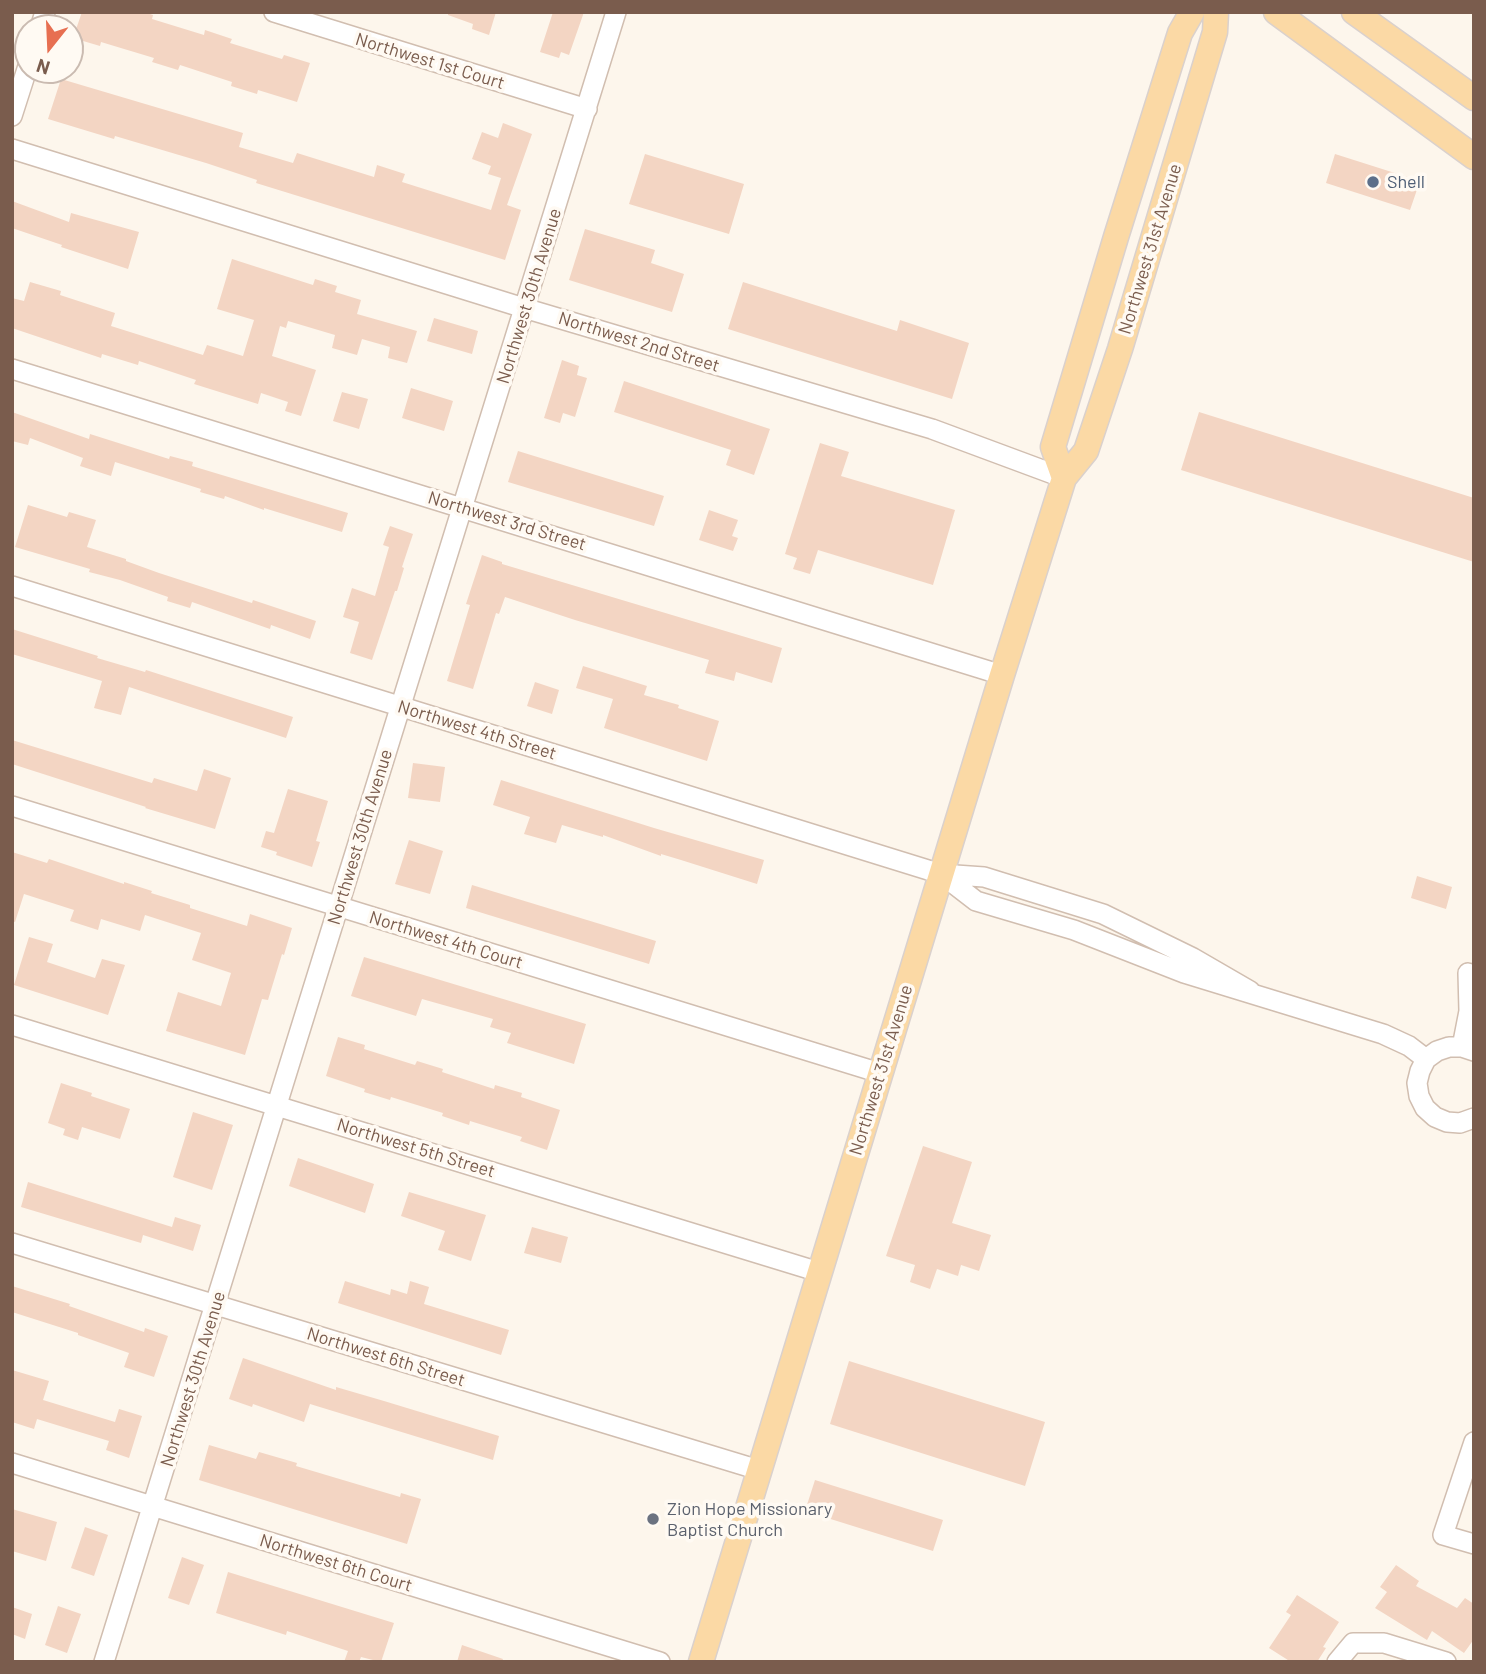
<!DOCTYPE html>
<style>
body{margin:0}
#map{position:relative;width:1486px;height:1674px;overflow:hidden;background:#fdf6ec;font-family:Barlow,sans-serif}
canvas{display:block}
.frame{position:absolute;inset:0;border:14px solid #7a5c4d;pointer-events:none}
.north{position:absolute;left:14px;top:14px;width:70px;height:70px;box-sizing:border-box;background:#fffaf3;border:2px solid #cabbb1;border-radius:50%;rotate:198deg;font-size:19px;font-weight:700;line-height:28px;text-align:center;color:#7a5c4d}
.north::after{content:'';display:block;margin:auto;width:24px;height:32px;background:#e76f51;clip-path:polygon(50% 0,100% 100%,50% 72%,0 100%)}
</style>
<div id="map">
<canvas width="1486" height="1674"></canvas>
<div class="frame"></div>
<div class="north">N</div>
</div>
<script>
const g = document.querySelector('canvas').getContext('2d');
g.lineJoin = 'round';
function fill(path, color) { g.fillStyle = color; g.fill(path, 'evenodd'); }
const toPath = rows => new Path2D(rows.map(r => 'M' + r).join(''));
function strokePath(path, color, width, dash) { g.strokeStyle = color; g.lineWidth = width; g.lineCap = dash ? 'butt' : 'round'; g.setLineDash(dash || []); g.stroke(path); }
function write(font, color, halo, rows, align = 'center') {
  g.font = font + ' Barlow,sans-serif'; g.lineWidth = 7; g.setLineDash([]); g.textBaseline = 'middle'; g.strokeStyle = halo; g.fillStyle = color; for (const [text, x, y, turn = 0] of rows) {
    g.save(); g.translate(x, y); g.rotate((+turn || 0) * Math.PI / 180); g.textAlign = isNaN(turn) ? turn : align; if (halo) g.strokeText(text, 0, 0); g.fillText(text, 0, 0); g.restore();
  }
}
const building = toPath([
 [82,12,144,12,153,15,152,19,204,35,205,30,232,39,230,43,282,59,284,55,310,63,297,102,258,90,257,94,231,86,232,82,180,65,178,70,152,62,154,58,101,42,100,46,73,38],
 [448,12,496,12,489,35,472,29,473,24,448,15],
 [553,12,584,12,569,55,561,52,559,58,540,52],
 [61,79,243,133,239,147,293,163,297,153,374,177,377,165,405,174,402,182,491,210,501,178,488,174,491,166,472,159,482,132,498,138,503,123,532,134,507,205,521,210,505,260,256,183,257,180,206,163,115,136,114,139,48,119],
 [645,154,744,184,729,234,629,204],
 [1335,154,1420,181,1410,210,1326,183],
 [12,201,69,222,71,213,139,232,128,269,61,247,62,245,12,228],
 [585,229,655,250,651,263,684,274,672,312,569,280],
 [232,259,313,285,315,279,337,286,335,292,361,300,357,314,417,331,407,363,388,358,390,347,362,339,357,355,332,348,335,335,288,321,286,328,280,326,272,356,316,370,301,416,285,411,288,402,261,393,258,404,194,384,196,380,139,361,138,365,102,354,101,358,12,328,12,298,24,301,30,282,61,291,60,295,115,313,111,326,203,355,207,345,243,356,254,320,217,309],
 [743,282,897,331,900,320,969,343,952,399,728,329],
 [434,318,478,331,472,354,427,341],
 [562,360,579,366,577,375,587,378,575,417,563,413,560,423,544,418],
 [624,381,770,429,754,475,726,465,731,450,614,412],
 [411,388,453,401,444,431,402,418],
 [342,392,368,399,359,429,333,421],
 [12,412,89,439,90,434,169,459,170,456,193,462,192,466,348,513,342,532,264,508,264,510,225,496,224,499,200,492,201,489,115,462,111,476,80,466,83,458,30,438,28,445,12,441],
 [1199,412,1474,498,1474,562,1181,470],
 [820,443,849,452,841,476,955,510,933,585,818,550,810,574,793,569,797,558,785,554],
 [518,451,664,496,654,526,508,482],
 [28,505,67,517,69,512,96,520,87,547,126,559,126,561,159,573,252,603,253,600,316,621,310,639,271,625,270,629,192,602,190,608,167,601,168,597,120,580,89,572,90,569,15,547],
 [709,510,738,520,732,536,738,538,733,551,699,540],
 [390,526,413,534,402,567,404,568,397,591,395,591,372,660,350,653,359,622,343,617,352,588,375,596,389,547,383,545],
 [482,555,502,562,502,564,782,648,772,683,736,672,734,681,705,673,709,660,575,620,505,597,499,614,496,613,473,689,447,681,470,605,466,604],
 [12,629,98,656,97,658,145,672,146,670,293,717,286,738,129,687,121,715,94,708,102,681,12,654],
 [583,666,647,686,644,695,679,705,678,708,719,721,707,761,604,728,613,699,576,688],
 [535,682,559,690,552,714,527,706],
 [12,740,152,783,154,778,197,791,204,769,231,778,215,829,145,808,146,807,12,764],
 [413,763,445,767,440,802,408,798],
 [501,780,654,828,764,860,757,884,681,860,661,854,661,856,603,835,603,837,562,825,556,843,524,834,530,817,493,805],
 [288,789,328,801,316,841,320,842,312,867,276,855,277,852,261,847,266,831,274,833],
 [409,840,443,851,430,894,395,884],
 [12,852,47,863,49,859,124,884,124,882,152,891,151,893,190,905,190,908,247,926,250,914,292,928,284,955,282,954,268,1000,262,999,245,1055,166,1031,178,992,221,1006,231,973,192,960,201,933,145,915,140,931,101,919,98,930,70,921,74,910,24,894,15,922,12,921],
 [1417,876,1452,887,1446,909,1411,898],
 [472,885,656,941,649,964,466,908],
 [29,937,53,944,47,962,95,978,102,959,125,965,108,1015,14,985],
 [364,957,586,1024,574,1064,507,1043,511,1033,490,1027,493,1019,422,999,416,1016,351,996],
 [338,1037,365,1045,364,1049,415,1065,417,1061,443,1069,442,1072,494,1089,495,1085,522,1093,521,1097,560,1110,547,1150,520,1141,522,1137,470,1121,469,1125,442,1116,443,1113,391,1097,390,1100,364,1092,365,1089,326,1076],
 [61,1083,92,1093,91,1096,130,1109,120,1139,82,1127,78,1140,63,1135,65,1129,48,1123],
 [193,1112,233,1125,212,1190,173,1177],
 [923,1146,972,1162,952,1223,991,1235,979,1271,961,1265,958,1276,937,1269,930,1289,910,1282,915,1265,886,1256],
 [298,1158,374,1184,365,1213,289,1186],
 [28,1182,172,1227,175,1217,201,1225,193,1251,143,1235,141,1243,21,1207],
 [409,1192,486,1215,471,1261,438,1250,445,1231,401,1216],
 [532,1227,568,1237,561,1263,524,1253],
 [345,1281,390,1295,391,1289,407,1294,410,1281,429,1287,424,1304,509,1330,501,1355,338,1303],
 [12,1286,70,1304,69,1306,144,1332,145,1328,168,1336,154,1377,124,1367,129,1353,78,1335,78,1333,12,1312],
 [243,1358,336,1390,336,1387,384,1401,499,1436,493,1460,310,1404,304,1422,253,1404,252,1407,229,1399],
 [849,1361,1045,1422,1025,1486,830,1424],
 [12,1370,49,1381,43,1400,115,1422,119,1409,142,1416,129,1458,106,1450,109,1441,37,1419,34,1429,12,1422],
 [209,1445,256,1459,259,1452,297,1463,296,1466,400,1497,401,1493,421,1499,407,1544,199,1480],
 [815,1480,943,1520,933,1551,805,1511],
 [12,1509,57,1522,46,1561,12,1551],
 [85,1527,108,1535,94,1576,71,1568],
 [182,1557,204,1565,189,1605,168,1598],
 [1396,1565,1419,1581,1416,1586,1457,1608,1465,1598,1474,1604,1474,1639,1464,1653,1432,1631,1427,1640,1375,1608,1387,1592,1380,1587],
 [228,1572,394,1623,381,1662,361,1657,359,1662,344,1662,348,1651,287,1631,286,1635,216,1613],
 [1297,1595,1339,1622,1323,1647,1326,1648,1317,1662,1291,1662,1269,1648,1291,1615,1286,1612],
 [58,1606,81,1614,67,1653,45,1645],
 [12,1607,32,1614,25,1639,12,1634],
 [462,1645,503,1659,502,1662,457,1662]
]);
const minor = toPath([
 [274,12,587,109],
 [40,28,45,12],
 [12,116,28,66],
 [12,149,524,308,932,429,1064,478],
 [12,369,1002,675],
 [12,586,941,874,984,877,1103,914,1193,958,1250,991],
 [12,806,880,1073],
 [941,874,976,901,1074,930,1184,973,1383,1034,1409,1046,1426,1059],
 [12,1025,819,1272],
 [1462,1047,1469,1011,1468,973],
 [1474,1051,1462,1047,1449,1047,1437,1051,1426,1059,1420,1071,1417,1083,1419,1096,1425,1108,1435,1117,1447,1122,1460,1123,1474,1118],
 [12,1243,759,1470],
 [1474,1442,1443,1535,1474,1544],
 [12,1463,660,1662],
 [104,1662,616,12],
 [1337,1662,1353,1643,1384,1643,1446,1662]
]);
const major = toPath([
 [1276,12,1474,157],
 [1354,12,1474,98],
 [1064,478,1053,447,1116,237,1180,33,1192,12],
 [701,1662,1002,675,1064,478,1086,451,1120,349,1215,32,1216,12]
]);
const markers = [
 [1373,182,7,"#5c6f8a"],
 [653,1519,7,"#6b7280"]
];
const streetNames = [
 ["Northwest 1st Court",430,61,17],
 ["Northwest 31st Avenue",1150,249,-73],
 ["Northwest 30th Avenue",529,296,-73],
 ["Northwest 2nd Street",639,342,17],
 ["Northwest 3rd Street",507,521,17],
 ["Northwest 4th Street",477,730,17],
 ["Northwest 30th Avenue",360,837,-73],
 ["Northwest 4th Court",446,940,17],
 ["Northwest 31st Avenue",881,1070,-73],
 ["Northwest 5th Street",416,1148,17],
 ["Northwest 6th Street",386,1357,17],
 ["Northwest 30th Avenue",193,1379,-73],
 ["Northwest 6th Court",336,1563,17]
];
const serviceNames = [
 ["Shell",1387,182]
];
const worshipNames = [
 ["Zion Hope Missionary",667,1509],
 ["Baptist Church",667,1530]
];
fill(building, '#f3d5c3');
strokePath(minor, '#d1beb0', 22);
strokePath(major, '#dad1cd', 27);
strokePath(minor, '#fff', 19);
strokePath(major, '#fbd9a5', 24);
for (const [x, y, r, color] of markers) { const dot = new Path2D(); dot.arc(x, y, r, 0, 2 * Math.PI); g.fillStyle = color; g.fill(dot); strokePath(dot, '#fffaf3', 2.5); }
write('18px', '#7a5c4d', '#fffaf3', streetNames);
write('18px', '#4e5e75', '#fffaf3', serviceNames, 'left');
write('18px', '#5b616d', '#fffaf3', worshipNames, 'left');
</script>
